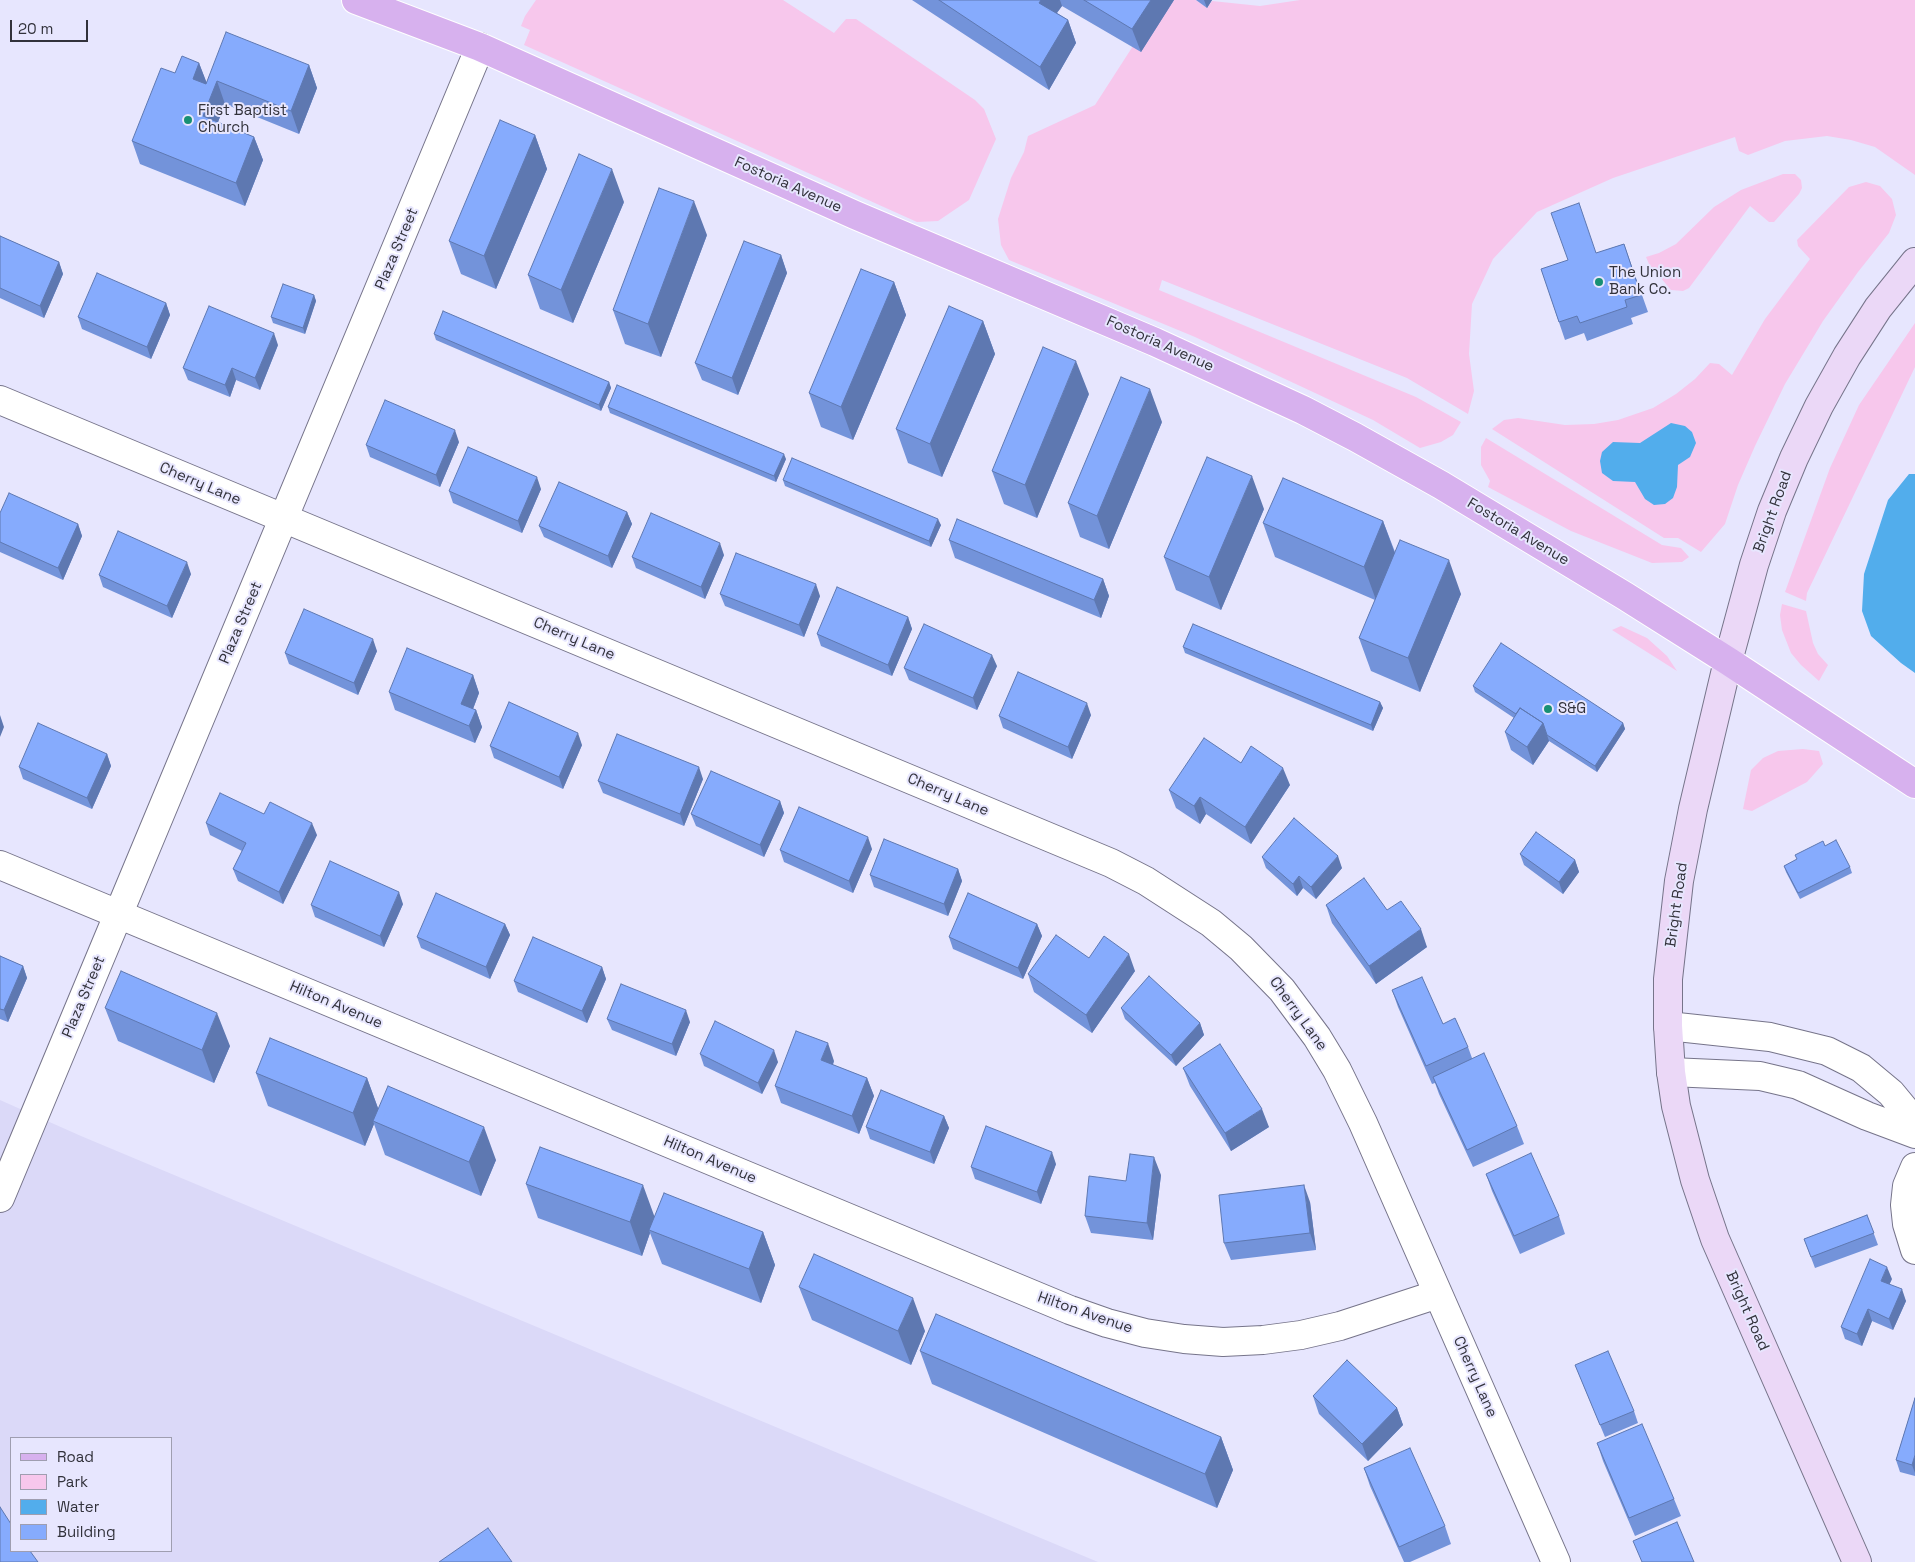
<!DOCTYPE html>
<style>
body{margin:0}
#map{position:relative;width:1915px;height:1562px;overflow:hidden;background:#e7e6fe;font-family:"Space Grotesk",sans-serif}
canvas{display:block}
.legend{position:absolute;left:10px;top:1437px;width:162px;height:115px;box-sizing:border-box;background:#e7e6fe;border:1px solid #9f9eb0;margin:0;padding:6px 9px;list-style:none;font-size:15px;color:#32323b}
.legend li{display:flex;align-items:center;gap:10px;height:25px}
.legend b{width:25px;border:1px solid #9f9eb0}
.scale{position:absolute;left:10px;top:20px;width:78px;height:22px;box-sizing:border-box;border:2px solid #32323b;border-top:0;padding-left:6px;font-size:15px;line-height:18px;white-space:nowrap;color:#32323b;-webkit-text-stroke:4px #e7e6fe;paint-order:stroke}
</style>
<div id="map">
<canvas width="1915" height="1562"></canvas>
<ul class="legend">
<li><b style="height:6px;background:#d7b1ee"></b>Road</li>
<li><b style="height:14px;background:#f7c7ec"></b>Park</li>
<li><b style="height:14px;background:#52adec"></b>Water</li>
<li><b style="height:14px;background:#86abfd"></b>Building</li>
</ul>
<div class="scale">20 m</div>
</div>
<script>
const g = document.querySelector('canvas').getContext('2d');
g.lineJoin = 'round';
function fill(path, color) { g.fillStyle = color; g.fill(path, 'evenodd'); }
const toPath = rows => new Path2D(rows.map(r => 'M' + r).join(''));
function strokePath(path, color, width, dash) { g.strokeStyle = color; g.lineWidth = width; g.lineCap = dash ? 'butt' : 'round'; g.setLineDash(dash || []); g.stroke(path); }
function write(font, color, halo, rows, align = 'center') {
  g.font = font + ' "Space Grotesk",sans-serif'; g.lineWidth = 4; g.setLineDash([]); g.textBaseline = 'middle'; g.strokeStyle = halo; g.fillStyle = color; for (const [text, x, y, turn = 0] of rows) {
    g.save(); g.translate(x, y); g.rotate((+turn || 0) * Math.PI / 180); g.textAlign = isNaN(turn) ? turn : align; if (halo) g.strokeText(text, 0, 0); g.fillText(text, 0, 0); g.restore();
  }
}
const built = toPath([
 [0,1100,81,1136,1098,1562,0,1562],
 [11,1438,171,1438,171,1551,11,1551]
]);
const green = toPath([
 [536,0,783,0,834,33,846,19,856,19,975,100,984,109,996,139,969,200,938,221,917,222,524,45,530,30,521,26,525,16],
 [1174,0,1196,0,1207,8,1212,1,1260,6,1300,0,1915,0,1915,175,1875,147,1851,140,1827,136,1785,141,1748,155,1739,151,1735,137,1613,178,1537,212,1493,259,1472,304,1469,354,1474,391,1468,414,1407,378,1162,280,1159,290,1416,397,1461,422,1453,435,1441,442,1420,448,1373,420,1195,337,1009,260,1001,245,998,219,1011,178,1024,152,1028,136,1095,105,1133,46],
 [1783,174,1795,174,1801,180,1802,188,1799,194,1774,222,1769,222,1750,206,1689,288,1683,291,1671,290,1649,264,1646,257,1659,253,1676,244,1714,207,1741,190],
 [1866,182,1880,186,1892,199,1896,215,1889,233,1858,272,1823,321,1785,384,1755,446,1738,485,1725,524,1701,552,1678,538,1664,538,1492,429,1504,420,1518,418,1565,425,1594,424,1618,420,1653,408,1676,394,1695,379,1710,363,1719,364,1732,375,1765,319,1810,259,1798,246,1797,240,1849,187],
 [1915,323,1915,367,1807,593,1806,601,1785,592,1830,468,1859,405],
 [1486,438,1662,545,1681,548,1689,557,1682,562,1652,563,1571,531,1488,487,1490,481,1481,465,1481,447],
 [1782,604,1806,611,1813,643,1818,654,1828,665,1819,681,1801,665,1791,653,1782,630,1780,615],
 [1621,626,1647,638,1667,656,1677,671,1612,630],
 [1803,749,1819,751,1823,764,1807,782,1752,811,1743,809,1751,770,1763,758,1778,751]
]);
const water = toPath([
 [1671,423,1685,426,1692,432,1696,443,1690,457,1678,465,1677,487,1673,498,1665,504,1654,505,1645,499,1635,482,1613,481,1602,473,1600,461,1602,452,1613,442,1640,443],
 [1909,474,1915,474,1915,673,1901,663,1871,636,1862,611,1864,574,1888,500]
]);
const minor = toPath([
 [0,400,1111,863,1146,881,1211,923,1241,948,1282,990,1317,1037,1337,1070,1363,1123,1556,1562],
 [0,865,1070,1310,1107,1323,1145,1333,1184,1339,1223,1342,1263,1340,1301,1335,1340,1326,1438,1294],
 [1668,1026,1770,1037,1827,1051,1861,1068,1891,1093,1915,1122],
 [1671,1072,1760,1076,1798,1085,1867,1116,1915,1134],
 [1915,1167,1907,1186,1905,1205,1907,1224,1915,1250]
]);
const tertiary = toPath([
 [0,1198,480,47]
]);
const secondary = toPath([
 [1857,1562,1715,1239,1695,1180,1676,1106,1671,1072,1668,1026,1668,979,1679,881,1693,809,1728,661,1754,565,1772,511,1794,458,1819,406,1847,356,1878,308,1915,262]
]);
const primary = toPath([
 [356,0,480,47,855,215,1155,342,1303,410,1355,437,1441,485,1625,596,1728,661,1915,784]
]);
const wall = toPath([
 [912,0,1174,0,1141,52,1062,6,1057,13,1068,20,1076,43,1049,90],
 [1196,0,1212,0,1207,8],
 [199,63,206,82,309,65,317,88,299,134,225,104,218,122,254,137,263,160,245,206,140,164,132,141,175,73],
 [535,135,547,169,496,289,461,274,449,241],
 [624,202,573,323,540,309,528,275],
 [707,235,661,357,625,344,613,310],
 [0,236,59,262,63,274,44,318,0,298],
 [1624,244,1648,312,1631,318,1633,324,1587,341,1584,333,1565,340,1541,269,1596,253],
 [781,255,787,273,738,395,702,380,695,363],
 [894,282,906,315,853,440,821,427,809,393],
 [314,295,316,301,305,334,273,323,271,317],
 [166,303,170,315,151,359,82,329,78,317],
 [983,321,995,354,942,477,908,463,896,429],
 [434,334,609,382,611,388,601,411,436,340],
 [278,345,260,390,236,380,230,397,188,380,183,368],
 [1089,394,1037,518,1004,504,992,471],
 [608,407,786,459,776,482,610,413],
 [1162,422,1109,549,1080,537,1068,503],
 [459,442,440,487,370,457,366,445],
 [783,480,941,525,931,547,785,486],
 [541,489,522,533,453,503,449,491],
 [1264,509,1221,610,1176,590,1164,557],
 [627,512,632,524,612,568,544,537,539,526],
 [0,513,78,524,82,536,63,580,0,552],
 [1383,521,1395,552,1461,594,1420,692,1371,671,1359,638,1375,600,1275,557,1263,523],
 [949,540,1103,579,1109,596,1101,618,955,558],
 [724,555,705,599,636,568,632,557],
 [191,574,172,618,103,587,99,575],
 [720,594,820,596,804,637,725,606],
 [908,617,912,629,892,676,821,646,817,634],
 [1183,647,1380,702,1383,708,1373,731,1185,653],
 [377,651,358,695,289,664,285,653],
 [997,666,977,710,909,680,904,668],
 [473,675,479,693,473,709,476,710,482,727,475,743,395,710,389,692],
 [1473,686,1623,723,1625,729,1597,772,1549,741,1533,765,1511,750,1505,732,1514,718,1475,692],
 [1091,715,1072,759,1003,728,999,716],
 [582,745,563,789,494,758,490,746],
 [107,754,111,766,92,809,23,779,19,767],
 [1241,763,1290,785,1251,844,1206,814,1200,824,1176,808,1169,790],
 [703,779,684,826,603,793,598,781],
 [780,801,784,813,764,857,696,826,691,814],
 [206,823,317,835,283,904,238,881,233,869,242,851,210,835],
 [1825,846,1850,867,1852,873,1800,899,1786,872,1784,866],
 [872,849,853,893,784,862,780,850],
 [1520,854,1575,860,1579,872,1563,894,1524,865],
 [1262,857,1342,868,1316,899,1303,888,1297,896,1266,868],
 [958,869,962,881,948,916,874,887,870,875],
 [403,904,384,947,315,917,311,905],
 [1326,905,1387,910,1427,947,1376,984,1332,923],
 [505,924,510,935,490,979,421,948,417,937],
 [1037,924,1042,936,1023,979,953,949,949,937],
 [0,956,23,966,27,978,8,1022,0,1019],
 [1089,958,1135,971,1092,1033,1034,992,1028,974],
 [602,967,606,979,587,1023,518,992,514,981],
 [1392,990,1443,1024,1468,1047,1472,1058,1517,1126,1524,1144,1473,1167,1439,1094,1435,1083,1432,1084,1398,1007],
 [105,1008,230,1046,214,1083,118,1041],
 [1121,1008,1200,1023,1204,1035,1176,1066,1125,1019],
 [607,1019,690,1022,676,1056,612,1030],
 [700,1054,778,1062,762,1094,704,1066],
 [834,1061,833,1065,867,1078,874,1096,859,1134,781,1103,775,1086],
 [1183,1068,1269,1127,1231,1151,1190,1086],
 [256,1073,367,1078,378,1108,496,1160,481,1196,385,1155,374,1124,365,1146,268,1106],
 [944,1116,949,1128,934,1164,870,1139,866,1127],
 [1056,1164,1041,1204,975,1179,971,1167],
 [1486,1174,1559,1216,1565,1234,1520,1254,1492,1191],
 [1161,1175,1153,1240,1091,1233,1085,1216],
 [526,1184,655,1217,763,1232,775,1265,761,1303,662,1264,650,1233,642,1256,538,1218],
 [1310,1202,1316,1250,1231,1260,1224,1243],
 [1867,1215,1878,1245,1815,1268,1804,1239],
 [1892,1279,1889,1284,1906,1301,1893,1330,1872,1321,1862,1346,1845,1339,1841,1327],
 [799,1287,925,1331,911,1365,812,1320],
 [920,1351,1221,1437,1233,1470,1217,1508,932,1384],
 [1575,1365,1634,1411,1638,1423,1605,1437],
 [1313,1396,1397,1408,1403,1425,1368,1461,1319,1414],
 [1915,1398,1915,1476,1900,1472,1896,1460],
 [1597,1443,1674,1499,1681,1516,1635,1536,1603,1461],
 [1364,1468,1445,1526,1451,1544,1410,1562,1404,1562,1370,1486]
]);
const shadedWall = toPath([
 [1041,0,1060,0,1062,6,1047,26,1039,3],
 [1151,0,1174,0,1141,52,1132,29],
 [1204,0,1212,0,1207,8],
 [1068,20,1076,43,1049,90,1040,67],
 [199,63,208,86,193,79],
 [309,65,317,88,299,134,291,111],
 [217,81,225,104,211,140,203,116],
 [535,135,547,169,496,289,484,256],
 [254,137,263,160,245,206,236,183],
 [612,169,624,202,573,323,561,290],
 [694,201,707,235,661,357,648,324],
 [781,255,787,273,738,395,732,378],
 [59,262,63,274,44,318,40,306],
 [894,282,906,315,853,440,841,407],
 [314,295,316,301,305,334,303,328],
 [166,303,170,315,151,359,147,347],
 [983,321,995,354,942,477,930,444],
 [274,333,278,345,260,390,255,378],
 [1076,361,1089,394,1037,518,1025,485],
 [232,368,236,380,230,397,225,385],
 [609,382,611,388,601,411,599,405],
 [1150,389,1162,422,1109,549,1097,516],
 [455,430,459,442,440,487,436,475],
 [784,454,786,459,776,482,774,476],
 [1252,476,1264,509,1221,610,1209,577],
 [537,477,541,489,522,533,518,521],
 [627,512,632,524,612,568,608,556],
 [938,519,941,525,931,547,929,541],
 [1383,521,1395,554,1376,600,1364,567],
 [78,524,82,536,63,580,58,568],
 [720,543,724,555,705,599,701,587],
 [1449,560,1461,594,1420,692,1408,658],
 [187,562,191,574,172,618,167,606],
 [1103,579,1109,596,1101,618,1094,600],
 [816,584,820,596,804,637,799,625],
 [908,617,912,629,892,676,888,665],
 [373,639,377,651,358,695,354,683],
 [992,655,997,666,977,710,973,698],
 [473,675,479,693,468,722,461,704],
 [1380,702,1383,708,1373,731,1371,725],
 [1087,703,1091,715,1072,759,1068,747],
 [476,710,482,727,475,743,469,726],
 [0,715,4,727,0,737],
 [1543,723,1549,741,1533,765,1527,747],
 [1623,723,1625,729,1597,772,1595,766],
 [578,733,582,745,563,789,559,777],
 [107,754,111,766,92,809,87,798],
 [699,767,703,779,684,826,680,814],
 [1283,768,1290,785,1251,844,1245,827],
 [1200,797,1206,814,1200,824,1194,806],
 [780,801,784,813,764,857,760,845],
 [312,823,317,835,283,904,279,892],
 [868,837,872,849,853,893,849,881],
 [1338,856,1342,868,1316,899,1311,887],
 [1575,860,1579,872,1563,894,1559,882],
 [958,869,962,881,948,916,944,904],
 [1299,876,1303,888,1297,896,1293,884],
 [399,892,403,904,384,947,380,936],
 [505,924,510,935,490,979,486,967],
 [1037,924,1042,936,1023,979,1018,968],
 [1421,929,1427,947,1376,984,1369,966],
 [1129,954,1135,971,1092,1033,1086,1015],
 [23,966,27,978,8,1022,4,1010],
 [602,967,606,979,587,1023,582,1011],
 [686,1010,690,1022,676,1056,672,1044],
 [217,1013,230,1046,214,1083,202,1050],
 [1200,1023,1204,1035,1176,1066,1171,1055],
 [828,1043,834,1061,827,1077,821,1060],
 [774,1050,778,1062,762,1094,758,1083],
 [367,1078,379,1111,373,1121,374,1124,365,1146,353,1113],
 [867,1078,874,1096,859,1134,852,1116],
 [1262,1109,1269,1127,1231,1151,1225,1133],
 [944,1116,949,1128,934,1164,930,1152],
 [484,1127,496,1160,481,1196,469,1162],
 [1052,1152,1056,1164,1041,1204,1037,1192],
 [1154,1157,1161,1175,1153,1240,1147,1223],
 [643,1185,655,1218,649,1230,650,1233,642,1256,630,1222],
 [1304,1185,1310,1202,1316,1250,1310,1233],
 [763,1232,775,1265,761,1303,749,1269],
 [1887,1267,1892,1279,1886,1292,1881,1281],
 [1902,1289,1906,1301,1893,1330,1889,1319],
 [913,1298,925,1331,911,1365,898,1331],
 [1868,1309,1872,1321,1862,1346,1857,1334],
 [1397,1408,1403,1425,1368,1461,1362,1444],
 [1221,1437,1233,1470,1217,1508,1205,1474],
 [1915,1455,1915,1473,1912,1465]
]);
const building = toPath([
 [939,0,1041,0,1039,3,1068,20,1040,67,939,0],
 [1084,0,1151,0,1132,29,1084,0],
 [226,32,309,65,291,111,217,81,203,116,254,137,236,183,132,141,161,68,175,73,182,56,199,63,193,79,206,84,226,32],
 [500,120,535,135,484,256,449,241,500,120],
 [579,154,612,169,561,290,528,275,579,154],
 [659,188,694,201,648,324,613,310,659,188],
 [1579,203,1596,253,1624,244,1641,295,1625,300,1627,307,1580,323,1577,316,1559,322,1541,269,1568,260,1551,213,1579,203],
 [0,236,59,262,40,306,0,288,0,236],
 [744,241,781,255,732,378,695,363,744,241],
 [861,269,894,282,841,407,809,393,861,269],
 [97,273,166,303,147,347,78,317,97,273],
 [283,284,314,295,303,328,271,317,283,284],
 [209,306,274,333,255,378,232,368,225,385,183,368,209,306],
 [949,306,983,321,930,444,896,429,949,306],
 [443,311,609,382,599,405,434,334,443,311],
 [1043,347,1076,361,1025,485,992,471,1043,347],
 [1121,377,1150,389,1097,516,1068,503,1121,377],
 [617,385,784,454,774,476,608,407,617,385],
 [385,400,455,430,436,475,366,445,385,400],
 [468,447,537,477,518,521,449,491,468,447],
 [1207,457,1252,476,1209,577,1164,557,1207,457],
 [792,458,938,519,929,541,783,480,792,458],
 [1283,478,1383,521,1364,567,1263,523,1283,478],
 [559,482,627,512,608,556,539,526,559,482],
 [9,493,78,524,58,568,0,542,0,513,9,493],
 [651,513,720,543,701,587,632,557,651,513],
 [957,519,1103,579,1094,600,949,540,957,519],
 [118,531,187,562,167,606,99,575,118,531],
 [1400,540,1449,560,1408,658,1359,638,1400,540],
 [736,553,816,584,799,625,720,594,736,553],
 [837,587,908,617,888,665,817,634,837,587],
 [304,609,373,639,354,683,285,653,304,609],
 [924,624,992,655,973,698,904,668,924,624],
 [1193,624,1380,702,1371,725,1183,647,1193,624],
 [1501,643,1623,723,1595,766,1547,735,1543,723,1520,708,1516,714,1473,686,1501,643],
 [407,648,473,675,461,704,476,710,469,726,389,692,407,648],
 [1018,672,1087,703,1068,747,999,716,1018,672],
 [509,702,578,733,559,777,490,746,509,702],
 [1520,708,1543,723,1527,747,1505,732,1520,708],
 [38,723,107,754,87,798,19,767,38,723],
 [617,734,699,767,680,814,598,781,617,734],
 [1204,738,1241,763,1251,746,1283,768,1245,827,1200,797,1194,806,1169,790,1204,738],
 [711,771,780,801,760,845,691,814,711,771],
 [220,793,264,814,270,802,312,823,279,892,233,869,246,843,206,823,220,793],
 [799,807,868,837,849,881,780,850,799,807],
 [1294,818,1338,856,1311,887,1299,876,1293,884,1262,857,1294,818],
 [1536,832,1575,860,1559,882,1520,854,1536,832],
 [884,839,958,869,944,904,870,875,884,839],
 [1836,840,1850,867,1798,893,1784,866,1797,859,1795,855,1823,841,1825,846,1836,840],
 [330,861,399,892,380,936,311,905,330,861],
 [1364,878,1387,910,1401,901,1421,929,1369,966,1326,905,1364,878],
 [436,893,505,924,486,967,417,937,436,893],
 [968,893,1037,924,1018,968,949,937,968,893],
 [1056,935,1089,958,1104,936,1129,954,1086,1015,1028,974,1056,935],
 [533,937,602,967,582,1011,514,981,533,937],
 [0,956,23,966,4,1010,0,1009,0,956],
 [121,971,217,1013,202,1050,105,1008,121,971],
 [1149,976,1200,1023,1171,1055,1121,1008,1149,976],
 [1422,977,1443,1024,1455,1018,1468,1047,1426,1066,1392,990,1422,977],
 [621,984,686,1010,672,1044,607,1019,621,984],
 [715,1021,774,1050,758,1083,700,1054,715,1021],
 [796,1031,828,1043,821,1060,867,1078,852,1116,775,1086,796,1031],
 [270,1038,367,1078,353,1113,256,1073,270,1038],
 [1220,1044,1262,1109,1225,1133,1183,1068,1220,1044],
 [1484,1053,1517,1126,1467,1150,1433,1077,1484,1053],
 [388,1086,484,1127,469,1162,373,1121,388,1086],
 [881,1090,944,1116,930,1152,866,1127,881,1090],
 [986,1126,1052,1152,1037,1192,971,1167,986,1126],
 [540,1147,643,1185,630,1222,526,1184,540,1147],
 [1531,1153,1559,1216,1514,1236,1486,1174,1531,1153],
 [1130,1154,1154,1157,1147,1223,1085,1216,1089,1176,1126,1181,1130,1154],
 [1304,1185,1310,1233,1224,1243,1219,1195,1304,1185],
 [664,1193,763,1232,749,1269,649,1230,664,1193],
 [1867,1215,1874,1233,1811,1257,1804,1239,1867,1215],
 [814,1254,913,1298,898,1331,799,1287,814,1254],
 [1870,1259,1887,1267,1881,1281,1902,1289,1889,1319,1868,1309,1857,1334,1841,1327,1870,1259],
 [936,1314,1221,1437,1205,1474,920,1351,936,1314],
 [1608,1351,1634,1411,1600,1425,1575,1365,1608,1351],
 [1347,1360,1397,1408,1362,1444,1313,1396,1347,1360],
 [1915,1398,1915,1455,1912,1465,1896,1460,1915,1398],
 [1642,1424,1674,1499,1629,1518,1597,1443,1642,1424],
 [1410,1448,1445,1526,1399,1547,1364,1468,1410,1448],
 [0,1507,11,1524,11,1551,30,1551,38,1562,0,1562,0,1507],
 [1677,1522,1694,1562,1642,1562,1633,1541,1677,1522],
 [488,1528,512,1562,439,1562,488,1528]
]);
const markers = [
 [188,120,5,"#189074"],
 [1599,282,5,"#189074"],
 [1548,709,5,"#189074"]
];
const poiNames = [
 ["First Baptist",198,111],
 ["Church",198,128],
 ["The Union",1609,273],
 ["Bank Co.",1609,290],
 ["S&G",1558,709]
];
const streetNames = [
 ["Fostoria Avenue",788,185,24],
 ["Plaza Street",397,249,-67],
 ["Fostoria Avenue",1160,344,24],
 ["Cherry Lane",200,484,23],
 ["Bright Road",1773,512,-70],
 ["Fostoria Avenue",1518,532,31],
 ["Plaza Street",241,623,-67],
 ["Cherry Lane",574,639,23],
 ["Cherry Lane",948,795,23],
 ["Bright Road",1677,905,-82],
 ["Plaza Street",84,997,-67],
 ["Hilton Avenue",336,1005,23],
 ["Cherry Lane",1298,1014,54],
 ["Hilton Avenue",710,1160,23],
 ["Bright Road",1747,1311,66],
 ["Hilton Avenue",1085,1313,19],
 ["Cherry Lane",1475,1377,66]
];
fill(built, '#dbd9f8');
fill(green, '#f7c7ec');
fill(water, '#52adec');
strokePath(minor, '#76748a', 30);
strokePath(tertiary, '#76748a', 30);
strokePath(secondary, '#76748a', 30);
strokePath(primary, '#fff', 30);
strokePath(minor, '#fff', 28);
strokePath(tertiary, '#fff', 28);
strokePath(secondary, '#ebd8f7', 28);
strokePath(primary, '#d7b1ee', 28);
fill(wall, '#7393da');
fill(shadedWall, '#5e78b1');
fill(building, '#86abfd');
strokePath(building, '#5e78b1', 1);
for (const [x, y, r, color] of markers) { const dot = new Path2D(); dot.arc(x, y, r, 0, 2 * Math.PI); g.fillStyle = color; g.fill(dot); strokePath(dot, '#e7e6fe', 2); }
write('15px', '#32323b', '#e7e6fe', poiNames, 'left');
write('15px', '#32323b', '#e7e6fe', streetNames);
</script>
